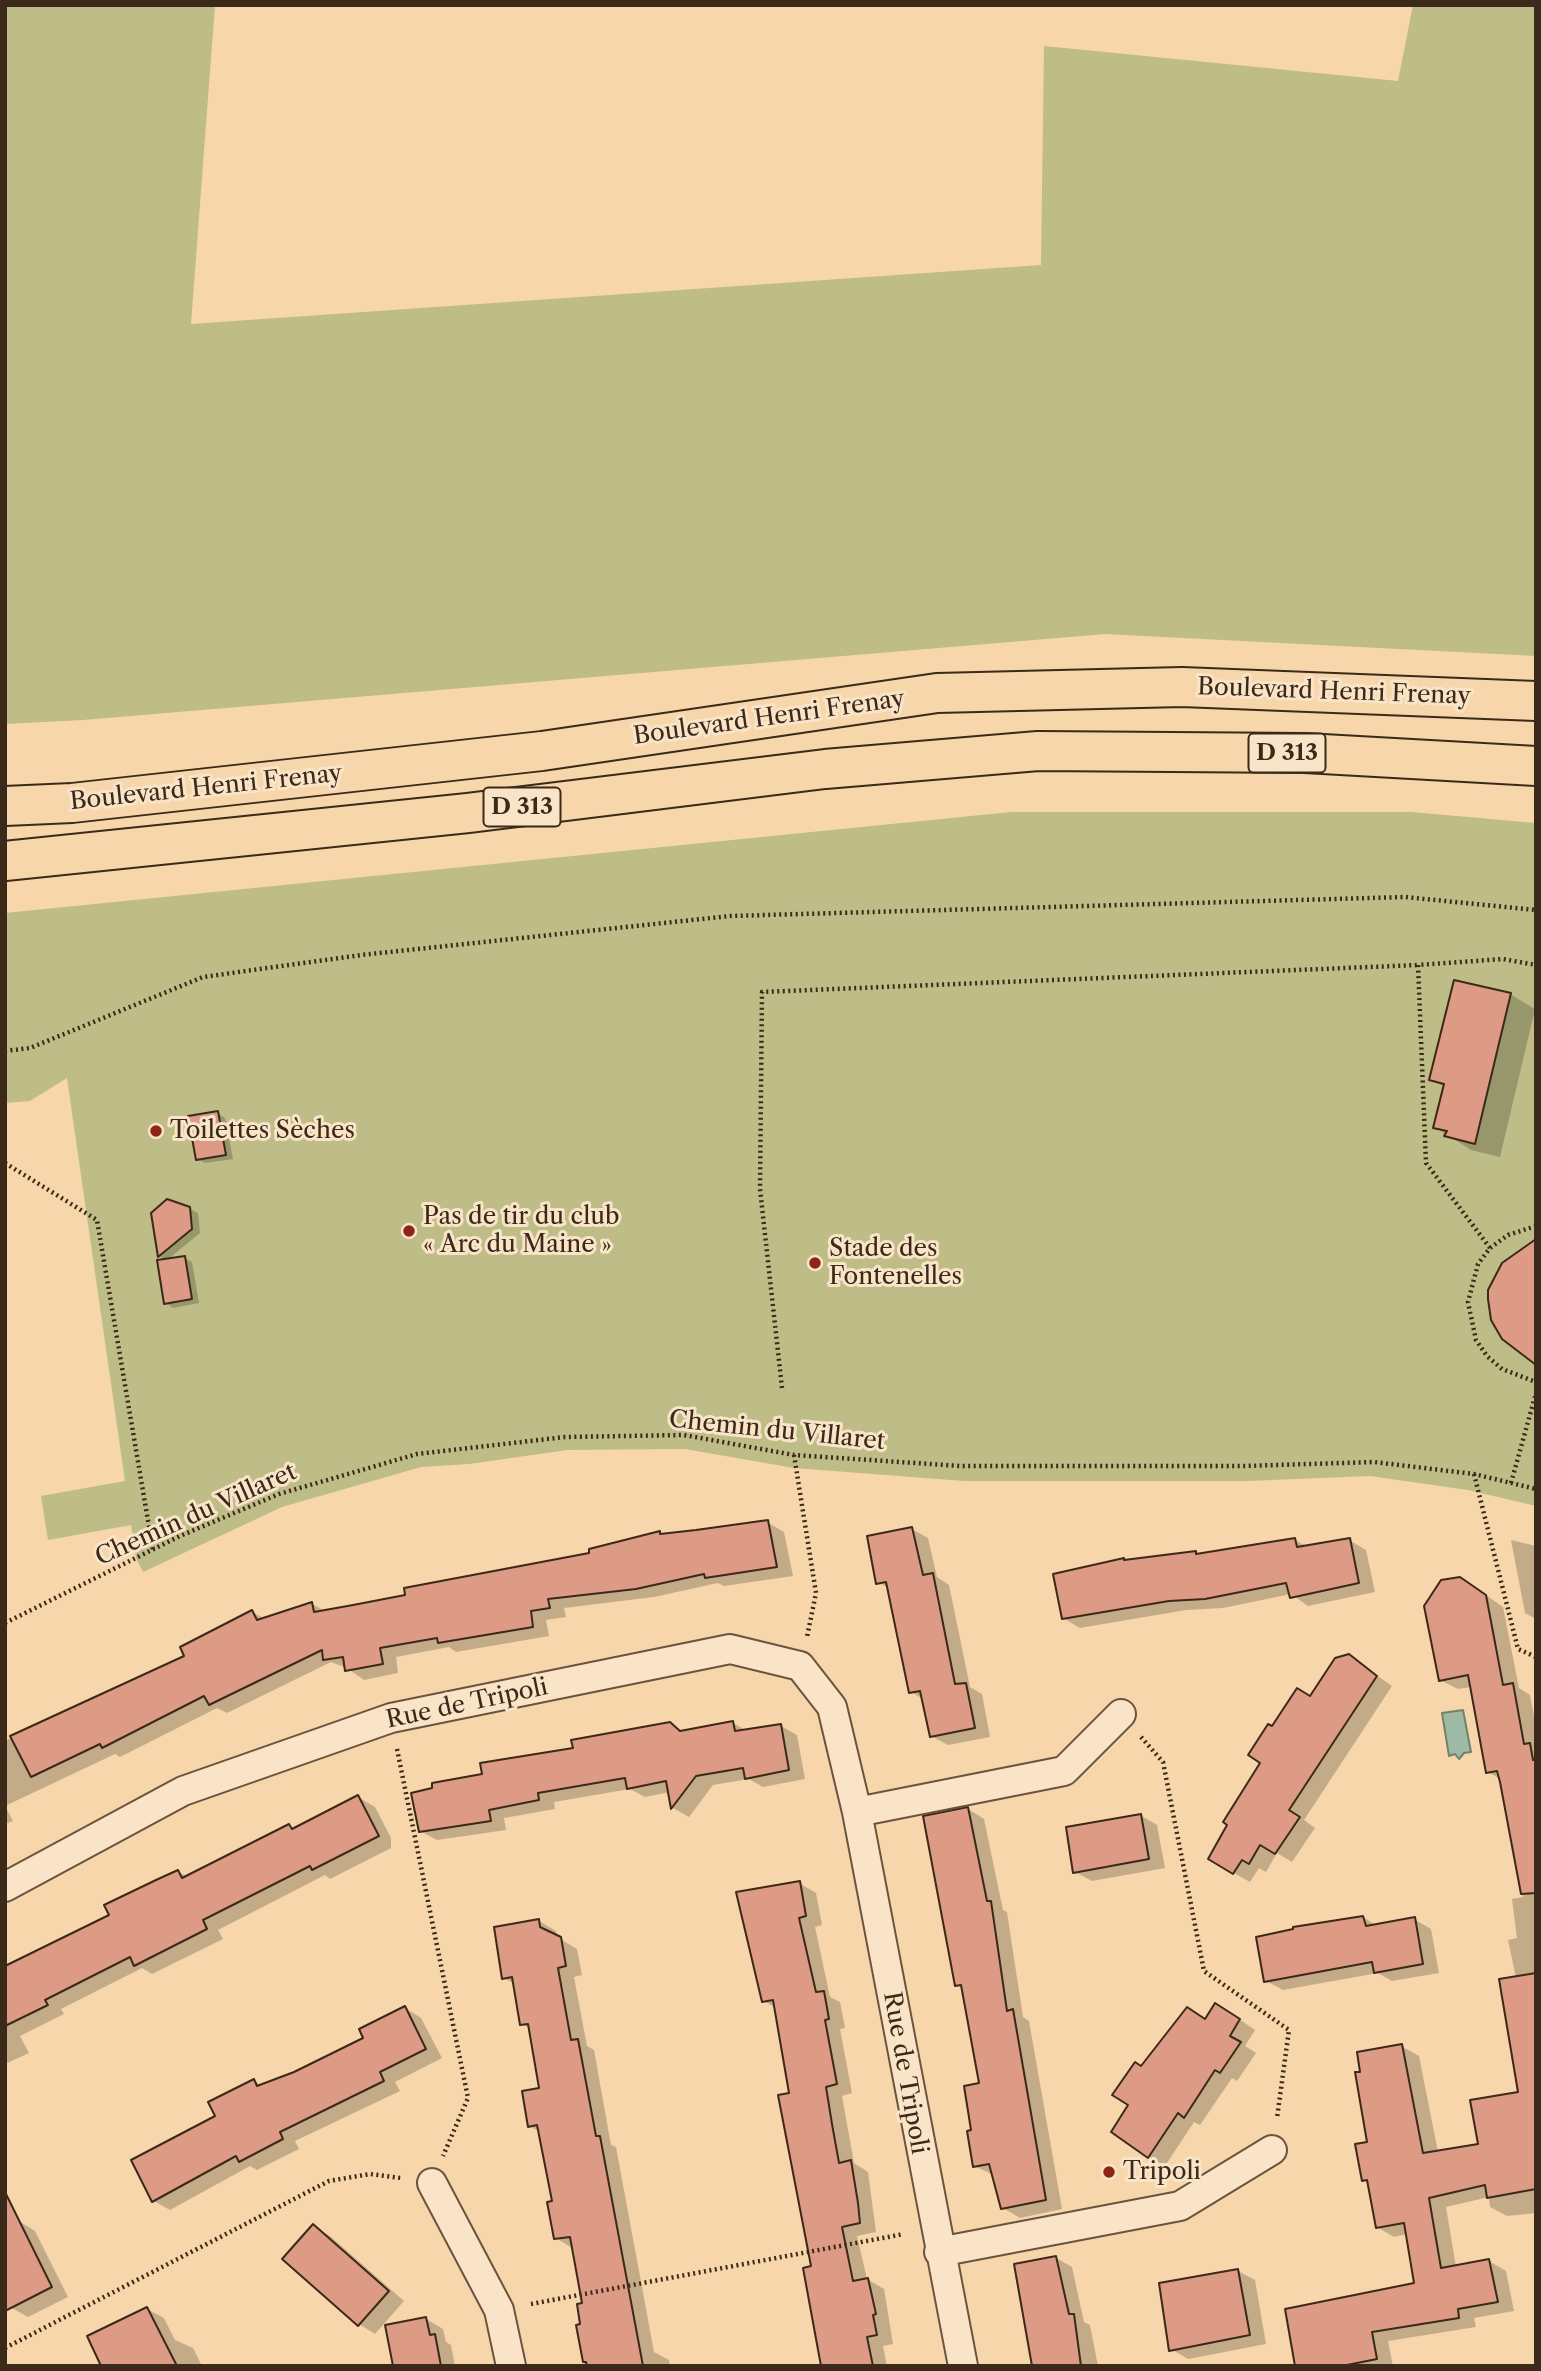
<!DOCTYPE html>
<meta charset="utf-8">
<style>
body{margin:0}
#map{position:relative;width:1541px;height:2371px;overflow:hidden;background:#f6d6aa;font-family:"Libre Caslon Text",serif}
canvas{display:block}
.frame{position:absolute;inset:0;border:7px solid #3b2919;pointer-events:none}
</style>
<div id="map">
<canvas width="1541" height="2371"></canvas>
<div class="frame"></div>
</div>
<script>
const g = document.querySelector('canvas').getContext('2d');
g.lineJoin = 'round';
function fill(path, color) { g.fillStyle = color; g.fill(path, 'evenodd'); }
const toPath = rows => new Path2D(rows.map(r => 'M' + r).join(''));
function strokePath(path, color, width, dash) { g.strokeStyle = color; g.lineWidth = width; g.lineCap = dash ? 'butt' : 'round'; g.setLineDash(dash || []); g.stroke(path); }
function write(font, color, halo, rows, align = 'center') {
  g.font = font + ' "Libre Caslon Text",serif'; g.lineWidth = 6; g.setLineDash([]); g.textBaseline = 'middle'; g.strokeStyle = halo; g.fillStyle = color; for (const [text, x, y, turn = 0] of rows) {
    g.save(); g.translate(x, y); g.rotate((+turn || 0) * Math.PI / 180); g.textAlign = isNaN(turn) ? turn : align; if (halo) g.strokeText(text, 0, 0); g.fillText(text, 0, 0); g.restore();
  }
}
const green = toPath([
 [5,5,215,5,191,324,1041,265,1044,46,1398,81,1413,5,1536,5,1536,656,1105,634,83,720,5,724],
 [1011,812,1411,812,1536,823,1536,1506,1468,1490,1370,1476,1247,1481,964,1481,794,1468,685,1449,567,1450,469,1464,421,1467,282,1507,143,1572,136,1558,131,1525,48,1540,41,1496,125,1481,67,1078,30,1101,5,1103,5,913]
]);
const water = toPath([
 [1463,1710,1471,1752,1464,1753,1459,1759,1455,1754,1449,1756,1442,1713,1463,1710]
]);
const shadow = toPath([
 [1510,994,1535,1009,1500,1157,1471,1150,1435,1127,1445,1087,1431,1079],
 [217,1113,225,1118,233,1159,205,1163,197,1159],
 [189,1208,198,1213,200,1233,167,1260,159,1256,153,1214],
 [184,1258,192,1262,199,1303,173,1308,166,1303],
 [767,1522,784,1532,793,1576,724,1586,718,1583,654,1597,564,1608,566,1617,546,1620,549,1636,456,1652,449,1647,396,1657,398,1673,364,1680,347,1668,331,1662,227,1713,217,1708,120,1757,115,1754,5,1806,13,1821,5,1824,5,1741,79,1704,83,1707,186,1657,252,1612,265,1619,312,1604,325,1611,353,1607,591,1554,660,1533,663,1535],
 [912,1529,928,1538,937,1577,949,1585,970,1687,982,1694,990,1737,948,1745,931,1736,923,1699,911,1692,890,1589,878,1582],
 [1295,1540,1308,1547,1349,1540,1366,1550,1375,1592,1308,1606,1291,1594,1223,1608,1186,1610,1080,1628,1063,1618,1124,1560,1200,1555],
 [1511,1540,1536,1546,1536,1619,1525,1613],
 [1477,1589,1503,1607,1519,1688,1530,1695,1536,1727,1536,2213,1507,2216,1490,2207,1489,2197,1446,2207,1456,2267,1489,2261,1506,2271,1514,2311,1474,2318,1476,2327,1388,2341,1393,2366,1297,2366,1416,2285,1407,2234,1394,2237,1377,2227,1369,2183,1364,2180,1369,2143,1401,2046,1419,2056,1438,2152,1480,2145,1519,2093,1516,1978,1508,1940,1517,1938,1512,1899,1523,1897,1505,1799,1500,1779,1488,1772,1472,1687,1458,1689,1440,1680],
 [1349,1656,1392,1686,1304,1820,1315,1828,1292,1862,1277,1853,1266,1872,1259,1868,1250,1882,1234,1873,1272,1729,1311,1698],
 [733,1723,747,1731,781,1726,797,1735,805,1779,763,1787,749,1779,713,1785,689,1817,673,1808,670,1792,645,1797,630,1789,554,1802,555,1809,504,1818,506,1830,437,1840,420,1831,484,1775,669,1724,683,1732],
 [358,1797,375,1807,391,1838,391,1848,330,1879,325,1875,218,1930,223,1939,152,1974,142,1968,61,2009,64,2014,20,2036,29,2053,5,2064,5,1974,111,1916,178,1872,188,1877,288,1826,295,1829],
 [968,1809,984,1819,1003,1910,1007,1912,1023,2017,1029,2021,1062,2209,1020,2218,1003,2208,994,2175,974,2166,973,2132,981,2084,964,1989,957,1985],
 [1140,1815,1157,1825,1165,1868,1092,1881,1075,1872],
 [799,1883,816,1893,822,1925,815,1927,830,1997,840,2002,845,2028,840,2029,852,2093,842,2096,854,2163,868,2172,876,2232,857,2236,867,2279,884,2289,893,2344,883,2346,887,2366,825,2366,791,2094,776,2008,764,2001],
 [1363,1917,1377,1926,1414,1919,1431,1929,1439,1973,1392,1981,1378,1973,1283,1990,1266,1981],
 [539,1921,556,1931,557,1937,577,1949,582,1975,574,1977,587,2046,594,2050,611,2145,616,2147,654,2352,669,2360,670,2366,585,2366,578,2326,582,2325,584,2305,572,2248,556,2238,554,2203,540,2132,530,2126,541,2090,531,2029,522,2024,515,1984,504,1978],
 [405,2008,421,2018,442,2058,395,2082,400,2091,295,2141,299,2149,257,2170,250,2166,170,2210,154,2201,218,2117,254,2081,262,2086,295,2073,365,2039],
 [1232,2014,1255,2030,1245,2046,1256,2053,1237,2081,1232,2078,1200,2125,1194,2122,1165,2166,1149,2157,1131,2105,1141,2068,1206,2020],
 [19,2221,35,2231,68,2297,28,2317,12,2308,5,2295],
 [313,2226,330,2236,404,2301,375,2334,359,2324],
 [1056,2258,1072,2267,1084,2322,1090,2325,1098,2366,1034,2366],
 [1238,2271,1255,2280,1266,2344,1188,2359,1171,2349],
 [147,2309,164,2318,175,2340,193,2348,202,2366,103,2366],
 [426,2319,443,2329,446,2342,451,2345,455,2366,394,2366]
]);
const building = toPath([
 [1454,980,1511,993,1475,1144,1444,1136,1447,1131,1433,1128,1444,1084,1429,1080,1454,980],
 [218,1111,226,1155,196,1160,188,1116,218,1111],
 [167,1199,190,1207,192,1229,158,1257,151,1213,167,1199],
 [1536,1239,1536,1365,1502,1339,1491,1320,1488,1299,1488,1290,1502,1263,1536,1239],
 [185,1256,192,1299,164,1304,157,1260,185,1256],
 [768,1520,777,1567,705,1578,704,1574,636,1589,548,1599,550,1608,531,1611,533,1627,438,1643,437,1638,380,1648,383,1664,345,1671,343,1657,323,1660,322,1650,209,1705,204,1696,102,1748,100,1744,31,1777,10,1736,184,1656,180,1647,252,1610,257,1620,312,1602,314,1612,353,1605,405,1595,404,1588,589,1553,589,1549,660,1531,660,1534,696,1530,768,1520],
 [912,1527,923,1575,933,1573,955,1684,966,1683,975,1728,930,1737,920,1691,909,1693,886,1582,876,1584,867,1536,912,1527],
 [1295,1538,1297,1547,1350,1538,1359,1583,1290,1598,1286,1583,1205,1599,1169,1601,1062,1619,1053,1574,1124,1558,1124,1560,1196,1551,1196,1554,1295,1538],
 [1460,1577,1486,1595,1503,1685,1513,1683,1524,1744,1530,1743,1533,1760,1536,1759,1536,1893,1521,1894,1500,1782,1497,1771,1486,1773,1468,1675,1439,1681,1424,1606,1441,1580,1460,1577],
 [1349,1654,1377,1676,1289,1810,1300,1817,1275,1854,1260,1845,1249,1864,1242,1860,1233,1874,1208,1859,1227,1825,1223,1822,1260,1763,1248,1755,1268,1724,1272,1726,1297,1688,1310,1696,1335,1658,1349,1654],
 [733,1721,735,1731,781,1724,789,1770,745,1779,743,1768,696,1776,671,1809,666,1781,627,1789,625,1778,538,1793,539,1800,489,1810,491,1821,419,1832,411,1793,432,1788,432,1783,482,1774,480,1763,573,1748,571,1740,670,1722,680,1731,733,1721],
 [358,1795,379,1836,312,1870,310,1866,203,1920,207,1929,134,1966,130,1957,45,2000,48,2005,5,2026,5,1966,109,1915,104,1905,156,1880,178,1870,182,1878,289,1824,292,1829,358,1795],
 [968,1807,987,1901,991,1901,1007,2011,1013,2009,1046,2200,1001,2209,989,2164,973,2167,967,2131,971,2130,964,2086,979,2083,961,1985,955,1986,923,1816,968,1807],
 [1141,1814,1149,1859,1073,1873,1066,1827,1141,1814],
 [800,1881,806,1916,799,1918,816,1992,824,1991,829,2019,825,2020,837,2084,826,2087,832,2124,839,2163,851,2160,858,2203,860,2223,842,2227,853,2281,868,2278,876,2314,873,2315,877,2335,867,2337,873,2366,821,2366,803,2268,811,2266,778,2095,789,2093,773,2000,762,2002,736,1892,800,1881],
 [1363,1916,1366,1926,1415,1917,1423,1964,1374,1973,1372,1962,1264,1982,1256,1937,1293,1929,1293,1927,1363,1916],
 [539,1919,540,1927,561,1937,566,1966,558,1968,571,2040,578,2039,596,2136,600,2136,643,2366,587,2366,586,2362,583,2362,576,2325,580,2324,577,2304,582,2303,570,2237,554,2239,547,2202,552,2201,537,2125,528,2127,522,2091,539,2088,528,2024,520,2025,512,1977,502,1979,494,1927,539,1919],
 [1536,1973,1536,2189,1487,2198,1485,2185,1429,2198,1441,2268,1489,2259,1498,2302,1458,2309,1459,2318,1372,2332,1377,2359,1342,2366,1295,2366,1285,2309,1414,2283,1404,2223,1376,2228,1367,2180,1362,2181,1355,2144,1367,2142,1355,2072,1360,2072,1357,2052,1402,2044,1423,2153,1478,2144,1470,2100,1518,2092,1499,1979,1536,1973],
 [1215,2003,1240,2019,1230,2036,1241,2042,1220,2073,1215,2070,1184,2118,1178,2113,1148,2158,1111,2132,1128,2105,1112,2095,1135,2062,1141,2066,1187,2007,1205,2019,1215,2003],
 [405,2006,426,2049,380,2072,384,2081,280,2132,283,2139,239,2162,236,2156,152,2202,131,2160,215,2116,208,2102,254,2079,257,2086,294,2072,363,2038,359,2029,405,2006],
 [5,2192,52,2287,5,2311,5,2192],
 [313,2224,389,2291,358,2326,282,2259,313,2224],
 [1056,2256,1069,2314,1074,2314,1081,2366,1032,2366,1014,2264,1056,2256],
 [1238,2269,1250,2335,1169,2351,1159,2283,1238,2269],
 [147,2307,177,2366,101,2366,87,2336,147,2307],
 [426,2317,430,2335,435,2334,441,2366,393,2366,385,2325,426,2317]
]);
const path = toPath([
 [5,1051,30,1048,203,977,361,955,730,916,1405,897,1536,910],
 [5,1163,97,1220,153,1550],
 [1536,1226,1508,1235,1490,1248,1478,1264,1468,1302,1476,1340,1487,1356,1502,1369,1536,1382],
 [1490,1248,1426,1163,1418,965,1503,959,1536,965],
 [782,1388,760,1189,762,992,1418,965],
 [794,1455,816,1593,807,1637],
 [1474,1474,1518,1649,1536,1657],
 [1511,1483,1536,1393],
 [5,1623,180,1536,279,1494,417,1454,565,1437,684,1435,794,1455,961,1466,1244,1466,1374,1462,1474,1474,1536,1489],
 [1141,1737,1163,1762,1204,1971,1289,2030,1277,2118],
 [397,1749,468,2098,443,2156],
 [531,2304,904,2234],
 [5,2348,329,2181,370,2174,401,2178]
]);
const street = toPath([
 [857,1812,1064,1771,1121,1714],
 [5,1887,183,1791,391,1718,730,1649,800,1666,832,1707,857,1812,963,2366],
 [432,2183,499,2310,511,2366],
 [939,2252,1180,2206,1272,2150]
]);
const highway = toPath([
 [5,806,72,803,542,751,937,693,1182,687,1536,701],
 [5,861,468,813,825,769,1038,751,1305,753,1536,766]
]);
const markers = [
 [156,1131,7,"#8f2418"],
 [409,1231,7,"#8f2418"],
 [815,1263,7,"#8f2418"],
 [1109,2172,7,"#8f2418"]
];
const shields = [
 [1287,753,77],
 [522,807,77]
];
const shieldNames = [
 ["D 313",1287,753],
 ["D 313",522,807]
];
const streetNames = [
 ["Boulevard Henri Frenay",1334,692,2],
 ["Boulevard Henri Frenay",769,718,-8],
 ["Boulevard Henri Frenay",206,788,-6],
 ["Chemin du Villaret",777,1431,6],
 ["Chemin du Villaret",196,1515,-24],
 ["Rue de Tripoli",467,1704,-12],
 ["Rue de Tripoli",905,2073,80]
];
const poiNames = [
 ["Toilettes Sèches",170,1131],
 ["Pas de tir du club",423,1217],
 ["« Arc du Maine »",423,1245],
 ["Stade des",829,1249],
 ["Fontenelles",829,1277],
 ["Tripoli",1123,2172]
];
fill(green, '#bebd87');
fill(water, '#9dbaa5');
strokePath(water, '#76806d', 2);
fill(shadow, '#0003');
fill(building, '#dd9a84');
strokePath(building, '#3b2919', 2);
strokePath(street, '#6a543d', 32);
strokePath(highway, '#3b2919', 42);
strokePath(path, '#3b2919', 4.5, [2, 3.5]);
strokePath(street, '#f9e4c8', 28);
strokePath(highway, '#f6d6aa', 38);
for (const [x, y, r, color] of markers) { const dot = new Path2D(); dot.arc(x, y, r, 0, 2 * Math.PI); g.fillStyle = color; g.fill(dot); strokePath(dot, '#f9e4c8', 2.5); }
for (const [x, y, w] of shields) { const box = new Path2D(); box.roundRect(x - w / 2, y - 19.5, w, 39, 5); g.fillStyle = '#f9e4c8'; g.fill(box); strokePath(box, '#3b2919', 2); }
write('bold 23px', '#3b2919', null, shieldNames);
write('24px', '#3b2919', '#f9e4c8', streetNames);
write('24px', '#3b2919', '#f9e4c8', poiNames, 'left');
</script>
